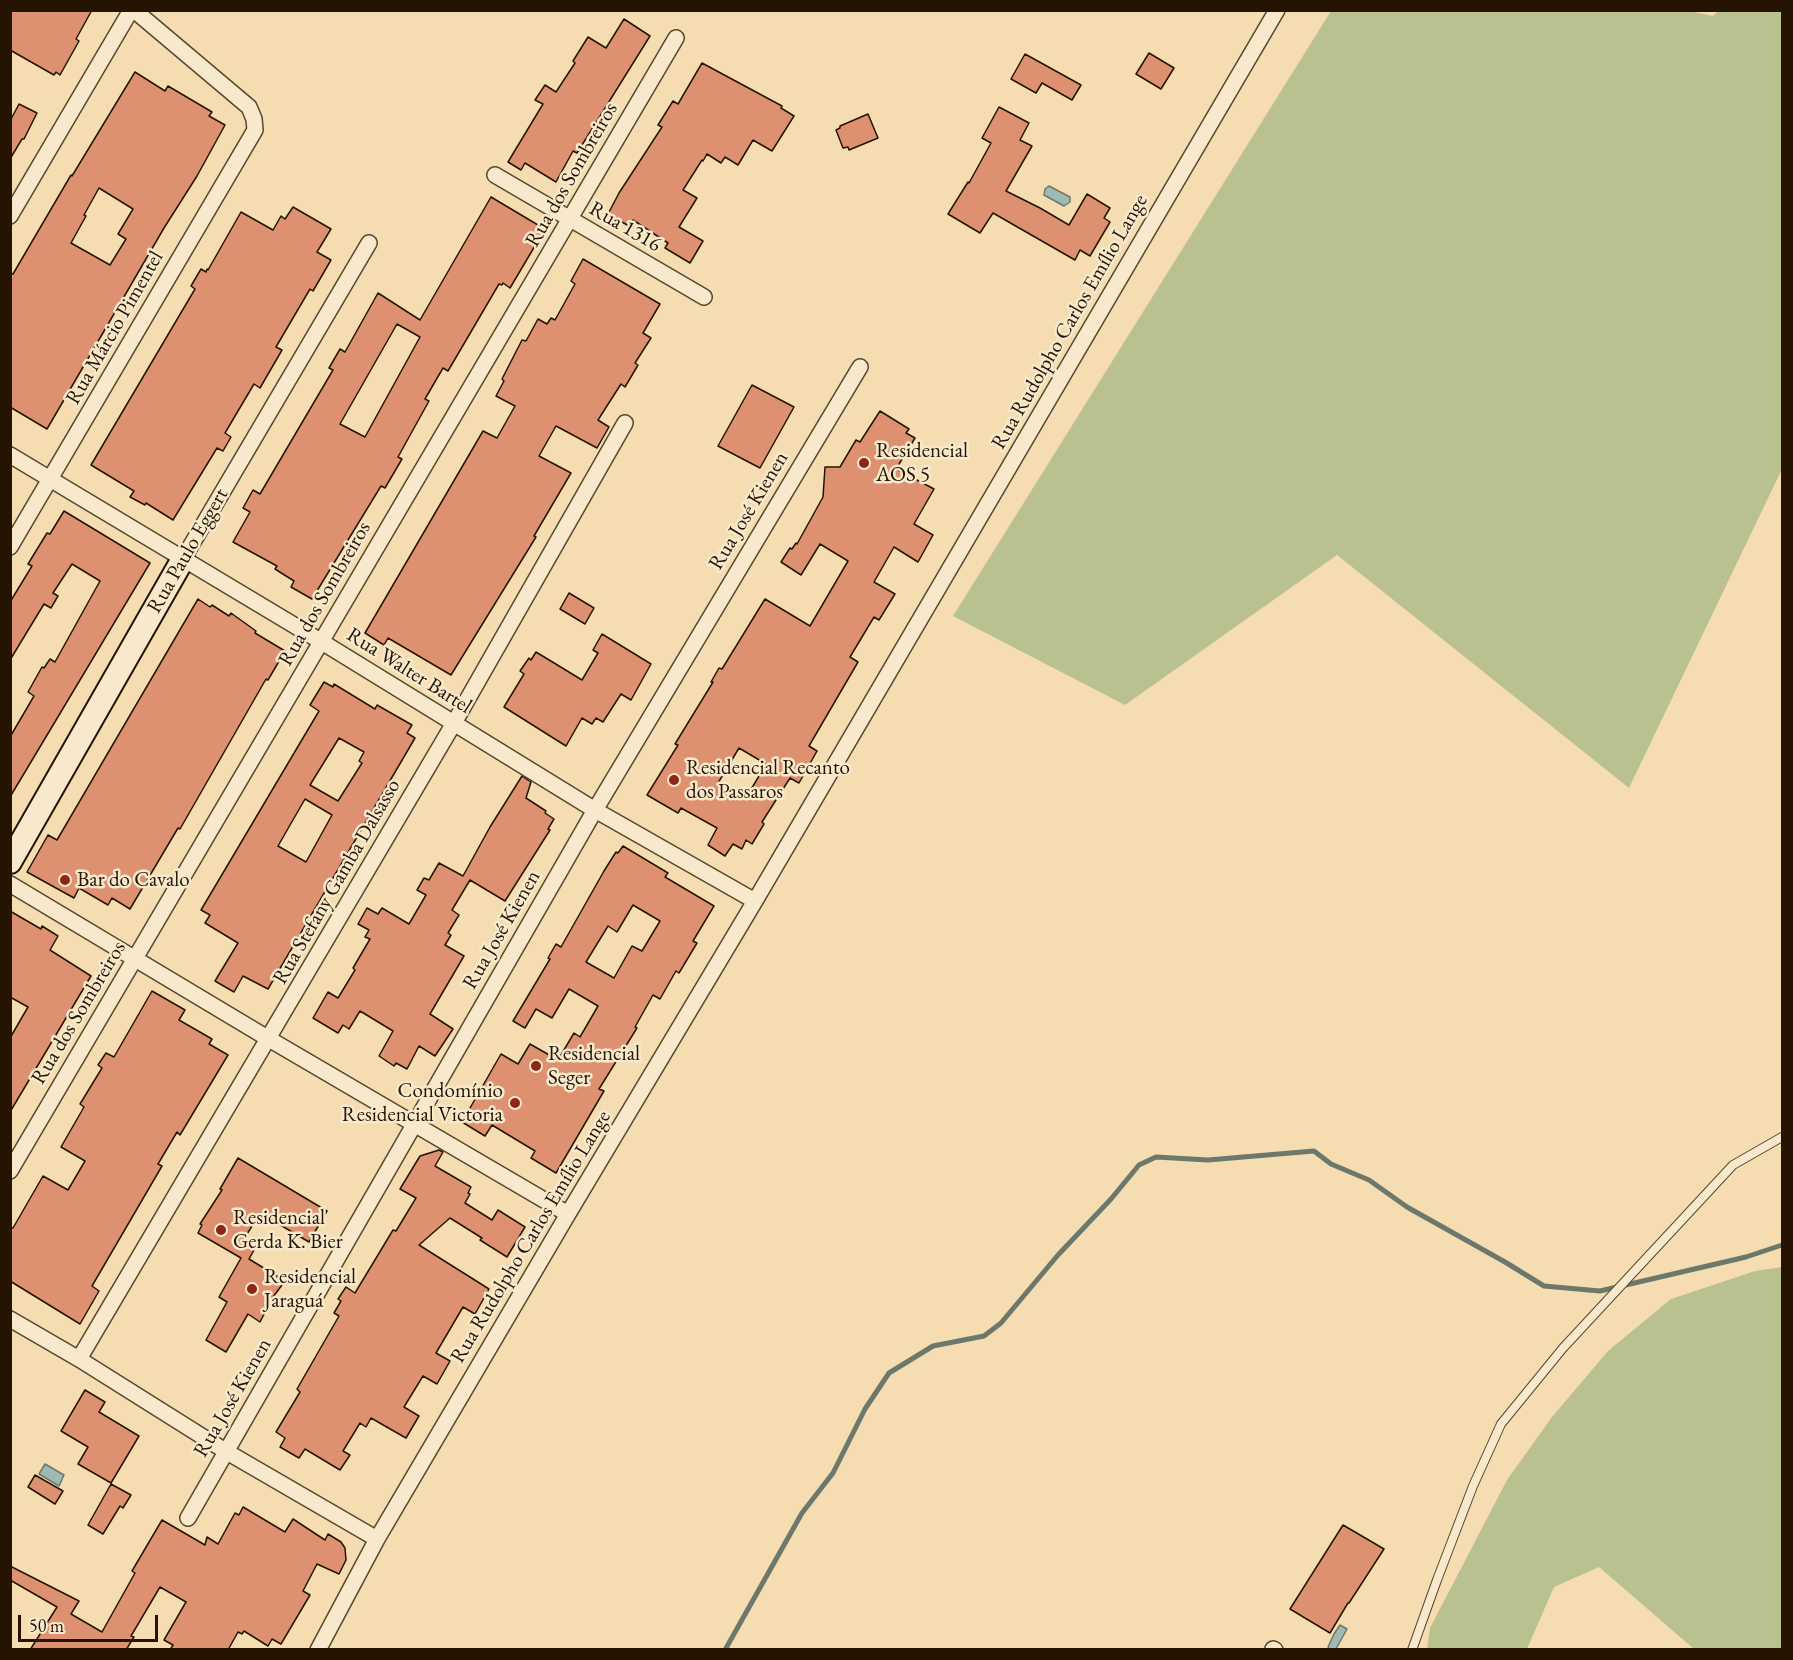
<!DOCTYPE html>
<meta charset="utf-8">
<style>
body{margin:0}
#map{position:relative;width:1793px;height:1660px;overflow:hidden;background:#f5ddb1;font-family:"EB Garamond",serif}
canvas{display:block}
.frame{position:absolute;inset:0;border:12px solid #241401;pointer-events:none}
.scale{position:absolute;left:18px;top:1615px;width:140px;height:27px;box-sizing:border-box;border:3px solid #241401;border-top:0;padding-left:8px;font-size:18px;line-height:21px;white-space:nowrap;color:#241401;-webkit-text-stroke:4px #f8e9cc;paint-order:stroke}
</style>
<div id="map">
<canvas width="1793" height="1660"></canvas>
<div class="frame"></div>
<div class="scale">50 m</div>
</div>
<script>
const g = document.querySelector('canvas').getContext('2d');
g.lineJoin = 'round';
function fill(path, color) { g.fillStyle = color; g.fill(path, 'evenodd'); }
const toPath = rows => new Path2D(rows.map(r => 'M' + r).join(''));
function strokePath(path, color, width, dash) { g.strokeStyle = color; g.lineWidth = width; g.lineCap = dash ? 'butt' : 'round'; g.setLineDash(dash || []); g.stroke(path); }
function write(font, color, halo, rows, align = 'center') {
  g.font = font + ' "EB Garamond",serif'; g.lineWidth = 5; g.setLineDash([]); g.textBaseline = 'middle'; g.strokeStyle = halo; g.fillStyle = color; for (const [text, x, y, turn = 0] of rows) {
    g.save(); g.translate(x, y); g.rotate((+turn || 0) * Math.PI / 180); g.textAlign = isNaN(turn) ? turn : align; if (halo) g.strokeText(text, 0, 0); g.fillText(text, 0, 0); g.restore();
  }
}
const green = toPath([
 [1684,10,1713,16,1718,11,1782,11,1782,469,1629,788,1337,555,1125,705,953,616,1331,11],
 [1782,1267,1782,1649,1694,1649,1599,1567,1554,1587,1527,1649,1427,1649,1430,1628,1507,1480,1552,1417,1608,1351,1671,1299,1755,1271]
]);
const water = toPath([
 [1049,186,1070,197,1070,202,1064,206,1044,195,1045,189,1049,186],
 [45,1464,64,1475,59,1486,39,1474,45,1464],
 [1340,1625,1347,1629,1336,1649,1330,1649,1328,1647,1334,1634,1340,1625]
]);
const stream = toPath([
 [725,1650,802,1513,833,1473,865,1409,889,1373,933,1346,984,1336,1001,1323,1058,1255,1111,1199,1139,1165,1156,1157,1208,1160,1314,1151,1331,1164,1369,1180,1407,1207,1505,1262,1544,1286,1600,1291,1746,1257,1782,1245]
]);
const building = toPath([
 [10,10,92,10,76,39,79,41,60,75,56,72,54,75,10,50,10,10],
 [624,19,650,36,577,153,573,151,556,182,525,163,521,170,508,162,543,104,535,100,545,85,556,92,575,63,573,61,588,37,606,48,624,19],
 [1149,53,1174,68,1161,89,1136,74,1149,53],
 [1025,54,1081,85,1072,100,1042,83,1036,93,1011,79,1025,54],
 [702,63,782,106,781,108,794,116,772,151,753,140,738,165,725,157,721,163,707,154,703,161,702,160,683,190,697,198,679,227,703,241,690,263,665,248,668,243,633,220,629,226,608,214,619,193,662,127,658,125,673,101,678,104,702,63],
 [135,72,165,91,168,86,212,112,209,116,225,125,197,176,164,228,47,429,10,407,10,274,13,274,71,175,72,176,135,72],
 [99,188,133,209,118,234,126,239,110,265,71,243,86,216,84,215,99,188],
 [19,104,37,113,24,139,22,139,10,159,10,121,19,104],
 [999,107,1029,123,1020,140,1032,146,1006,191,1040,208,1069,225,1087,194,1110,208,1104,218,1110,222,1090,256,1080,250,1075,260,993,213,980,233,948,214,968,182,969,183,991,143,982,138,999,107],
 [868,114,878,138,849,150,848,147,843,148,836,130,840,128,840,126,868,114],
 [491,197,543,228,540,233,542,234,510,288,503,283,502,285,499,284,448,371,443,368,425,399,429,401,398,457,402,459,385,488,381,486,312,599,291,587,294,581,275,569,277,566,233,542,250,512,243,508,253,490,260,494,333,370,329,368,340,349,345,352,378,293,420,320,491,197],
 [397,324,420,337,365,437,340,424,397,324],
 [293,207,331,229,317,252,331,260,313,291,310,289,276,347,282,350,260,388,254,384,225,433,231,437,223,451,217,448,173,520,146,503,145,505,130,497,134,491,91,465,195,289,191,286,201,269,206,272,207,269,208,270,241,212,273,230,281,216,285,219,293,207],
 [583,259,660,304,643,333,651,338,635,363,638,365,625,387,621,384,598,420,609,427,597,448,556,426,539,456,571,473,534,536,536,537,451,675,388,638,384,645,365,633,483,431,497,438,515,406,496,396,504,381,502,379,522,340,526,341,538,319,547,324,551,318,555,320,575,284,571,281,583,259],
 [752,385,794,407,760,468,718,446,752,385],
 [880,411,909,429,906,433,915,438,896,469,934,489,914,524,933,535,918,562,894,547,874,582,895,594,879,620,874,617,850,657,858,662,809,746,817,751,799,783,790,778,762,822,764,824,752,844,746,840,742,849,733,844,725,856,708,845,717,828,681,808,678,813,647,795,678,745,675,744,713,682,711,682,719,668,722,669,765,599,810,626,848,561,820,544,801,575,781,562,790,548,792,549,796,543,797,544,823,497,825,467,840,467,856,440,860,442,880,411],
 [739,748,766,764,746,798,718,783,739,748],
 [64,511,150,563,10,797,10,737,34,696,28,692,42,667,44,668,50,659,55,662,100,581,72,564,53,593,58,596,51,608,44,604,10,660,10,602,32,566,28,564,47,533,50,534,64,511],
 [569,593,594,608,585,624,560,609,569,593],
 [198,599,210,607,212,605,229,616,231,613,256,631,255,633,285,651,268,680,266,679,254,700,180,829,178,828,130,909,112,898,108,905,79,888,74,898,27,872,48,835,57,840,198,599],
 [602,634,651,664,631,700,621,694,603,722,596,718,592,724,582,718,566,746,504,707,524,674,520,671,529,658,531,660,536,652,582,680,598,653,593,650,602,634],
 [324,682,333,687,334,684,375,709,377,705,412,725,407,733,415,738,268,989,243,976,234,992,215,981,238,943,205,923,210,915,201,910,319,711,310,705,324,682],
 [339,738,364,752,359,761,362,763,338,801,310,785,339,738],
 [305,799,332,815,306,862,278,846,305,799],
 [522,776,531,782,526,798,546,811,545,813,554,819,548,829,550,830,505,901,470,880,452,910,459,915,448,933,451,935,445,945,464,956,430,1014,453,1029,435,1056,419,1046,407,1069,396,1063,394,1066,379,1056,393,1031,360,1011,349,1029,343,1025,338,1033,313,1018,328,992,338,998,355,970,353,968,370,939,365,937,369,930,358,924,367,908,378,914,382,908,409,924,426,895,417,890,424,878,429,880,439,863,463,876,490,827,522,776],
 [623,846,668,873,665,877,714,906,693,941,697,943,679,973,676,971,660,999,653,995,635,1027,637,1028,599,1089,604,1091,556,1173,531,1158,535,1151,492,1125,485,1136,462,1122,501,1054,518,1064,530,1044,558,1060,574,1033,580,1037,598,1006,569,989,552,1018,536,1009,525,1028,513,1021,550,959,548,958,556,944,561,947,604,871,616,852,618,853,623,846],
 [633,905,660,921,642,951,632,946,614,978,586,962,608,926,617,932,633,905],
 [10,911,41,929,42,926,58,936,50,950,91,976,10,1112,10,1038,28,1007,10,997,10,911],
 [152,991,185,1010,179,1020,212,1039,209,1044,228,1055,180,1135,177,1132,158,1164,162,1166,92,1286,99,1291,80,1324,10,1281,10,1228,13,1228,43,1176,68,1190,85,1161,61,1147,84,1107,80,1104,102,1068,98,1065,106,1053,114,1057,152,991],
 [439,1150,443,1152,435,1166,471,1187,468,1193,470,1194,465,1203,492,1220,498,1210,525,1227,507,1257,480,1240,482,1238,450,1218,419,1245,489,1289,475,1314,463,1307,436,1353,450,1361,437,1384,423,1376,404,1407,419,1416,406,1438,371,1418,366,1427,360,1423,343,1451,350,1455,340,1470,305,1449,299,1458,280,1447,285,1438,276,1432,300,1392,297,1389,339,1316,334,1313,341,1301,338,1299,346,1287,355,1293,393,1230,396,1231,416,1198,400,1189,420,1156,439,1150],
 [238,1158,327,1211,309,1242,260,1213,244,1239,246,1240,244,1243,254,1250,249,1259,285,1281,273,1297,260,1322,248,1314,226,1352,206,1340,227,1302,219,1297,241,1258,198,1233,202,1225,200,1224,222,1190,220,1189,238,1158],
 [85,1390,105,1402,99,1412,139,1436,111,1483,78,1464,88,1447,61,1431,85,1390],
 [35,1475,63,1491,55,1504,28,1487,35,1475],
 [111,1484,131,1495,123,1508,120,1506,103,1534,88,1525,111,1484],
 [243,1507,285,1532,293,1519,325,1540,328,1534,341,1542,345,1548,346,1560,339,1574,317,1564,303,1591,310,1595,281,1644,272,1639,268,1646,244,1631,242,1634,238,1632,228,1650,170,1650,173,1645,164,1640,186,1602,160,1587,131,1636,134,1637,126,1650,30,1650,57,1607,10,1580,10,1566,79,1601,71,1614,102,1632,135,1573,132,1571,162,1520,205,1545,207,1537,218,1544,235,1513,239,1515,243,1507],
 [1343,1525,1384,1549,1349,1603,1348,1603,1330,1633,1290,1609,1343,1525]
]);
const lane = toPath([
 [1412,1650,1437,1580,1473,1486,1501,1424,1563,1348,1733,1165,1782,1137]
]);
const street = toPath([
 [495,175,704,297],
 [10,216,131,10],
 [10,455,322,642,595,810,755,901],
 [10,547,255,130,254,119,249,107,134,10],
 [183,559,369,243],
 [10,884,269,1039,568,1214],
 [10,1171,676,38],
 [10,1319,79,1359,227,1452,377,1539],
 [79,1359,454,723,625,423],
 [188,1518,595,810,860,367],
 [1273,1649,1275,1650],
 [318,1650,377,1539,568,1214,755,901,1277,10]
]);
const secondary = toPath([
 [10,862,183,559]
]);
const markers = [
 [864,463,6,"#8f2418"],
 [674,780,6,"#8f2418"],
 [65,880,6,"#8f2418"],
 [536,1066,6,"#8f2418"],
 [515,1103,6,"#8f2418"],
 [221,1230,6,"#8f2418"],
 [252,1289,6,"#8f2418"]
];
const streetNames = [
 ["Rua dos Sombreiros",572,175,-60],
 ["Rua 1316",625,227,30],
 ["Rua Rudolpho Carlos Emílio Lange",1070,322,-60],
 ["Rua Márcio Pimentel",115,328,-60],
 ["Rua José Kienen",749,511,-59],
 ["Rua Paulo Eggert",188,551,-60],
 ["Rua dos Sombreiros",325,594,-60],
 ["Rua Walter Bartel",409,671,32],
 ["Rua Stefany Gamba Dalsasso",337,882,-60],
 ["Rua José Kienen",502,930,-60],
 ["Rua dos Sombreiros",79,1013,-59],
 ["Rua Rudolpho Carlos Emílio Lange",531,1237,-59],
 ["Rua José Kienen",233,1398,-60]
];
const poiNames = [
 ["Residencial",876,451],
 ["AOS 5",876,475],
 ["Residencial Recanto",686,768],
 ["dos Passaros",686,792],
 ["Bar do Cavalo",77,880],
 ["Residencial",548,1054],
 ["Seger",548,1078],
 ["Condomínio",503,1091,"right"],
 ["Residencial Victoria",503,1115,"right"],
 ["Residencial",233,1218],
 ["Gerda K. Bier",233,1242],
 ["Residencial",264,1277],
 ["Jaraguá",264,1301]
];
fill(green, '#b9c28e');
fill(water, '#9ebab3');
strokePath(water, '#6d786c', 1.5);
strokePath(stream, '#6d786c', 5);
fill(building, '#de9170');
strokePath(building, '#241401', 1.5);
strokePath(lane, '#58462d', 10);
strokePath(street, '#58462d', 18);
strokePath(secondary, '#241401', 26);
strokePath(lane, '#f8e9cc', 8);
strokePath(street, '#f8e9cc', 15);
strokePath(secondary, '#f8e9cc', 22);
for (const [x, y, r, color] of markers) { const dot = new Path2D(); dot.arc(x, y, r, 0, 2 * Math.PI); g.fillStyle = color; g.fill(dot); strokePath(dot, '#f8e9cc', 2); }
write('21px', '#241401', '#f8e9cc', streetNames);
write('21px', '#241401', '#f8e9cc', poiNames, 'left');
</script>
